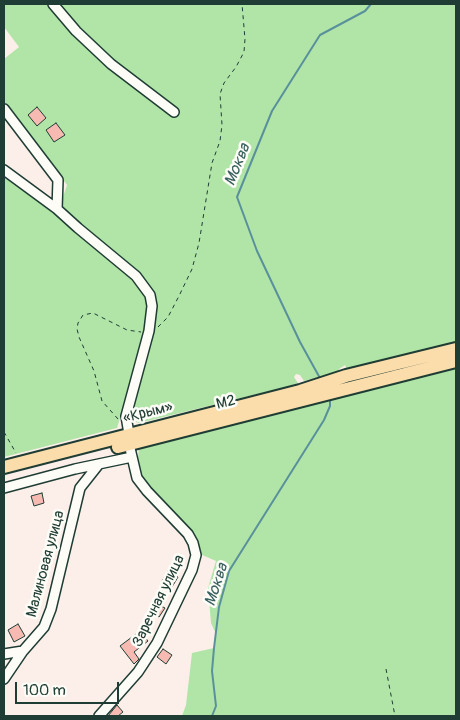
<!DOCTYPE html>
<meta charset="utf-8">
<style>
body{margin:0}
#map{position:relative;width:460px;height:720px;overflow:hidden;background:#fcefe9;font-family:Pangolin,sans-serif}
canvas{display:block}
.frame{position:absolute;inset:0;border:5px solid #1f3d34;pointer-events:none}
.scale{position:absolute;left:15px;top:682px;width:104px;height:22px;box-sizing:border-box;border:2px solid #1f3d34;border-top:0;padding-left:6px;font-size:15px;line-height:18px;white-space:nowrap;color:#1f3d34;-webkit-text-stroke:4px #fdfcf7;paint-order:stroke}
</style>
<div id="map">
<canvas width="460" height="720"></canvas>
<div class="frame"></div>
<div class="scale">100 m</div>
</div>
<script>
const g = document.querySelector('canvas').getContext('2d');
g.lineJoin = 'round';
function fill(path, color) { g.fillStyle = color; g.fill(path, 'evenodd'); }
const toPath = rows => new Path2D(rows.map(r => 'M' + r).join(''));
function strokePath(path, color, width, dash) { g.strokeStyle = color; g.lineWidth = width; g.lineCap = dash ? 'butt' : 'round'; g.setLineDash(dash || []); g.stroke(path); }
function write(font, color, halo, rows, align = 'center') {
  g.font = font + ' Pangolin,sans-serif'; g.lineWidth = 5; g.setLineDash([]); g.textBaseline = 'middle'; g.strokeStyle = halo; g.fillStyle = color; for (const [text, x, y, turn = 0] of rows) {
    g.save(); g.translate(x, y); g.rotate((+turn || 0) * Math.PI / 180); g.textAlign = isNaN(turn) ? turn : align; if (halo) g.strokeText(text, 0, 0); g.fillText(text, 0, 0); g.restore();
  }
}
const green = toPath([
 [4,4,51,4,112,63,55,4,456,4,456,344,347,370,345,365,339,369,338,372,304,381,300,375,296,374,294,377,298,383,290,386,139,423,133,421,130,412,153,295,60,206,67,185,4,101,4,59,19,47,4,27],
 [4,176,57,215,134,277,146,293,149,305,146,333,117,428,4,457],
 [456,362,456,716,182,716,186,705,192,653,214,648,216,634,211,623,208,588,216,561,200,554,140,477,138,458,139,447]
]);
const stream = toPath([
 [321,380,300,342,257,251,237,197,272,111,320,35,365,11,371,4],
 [212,716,216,706,212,671,214,648,219,607,229,571,324,420,330,406,330,399]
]);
const building = toPath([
 [37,107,46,118,37,126,28,115,37,107],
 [56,123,65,135,54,142,46,130,56,123],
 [42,493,44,503,34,506,31,496,42,493],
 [168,571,178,577,172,587,162,581,168,571],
 [157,604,165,608,159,617,152,612,157,604],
 [18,624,25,636,14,642,8,630,18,624],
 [140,631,148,641,134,652,139,659,134,664,120,646,140,631],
 [163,649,172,655,166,664,157,657,163,649],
 [117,705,123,712,118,716,108,716,117,705]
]);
const path = toPath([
 [158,327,168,317,179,296,192,269,199,243,212,163,220,141,222,125,220,94,224,83,236,67,244,52,245,39,242,4],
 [118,419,102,401,94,371,79,337,77,329,78,323,83,315,93,313,127,330,141,332],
 [4,432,16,453],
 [386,669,395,716]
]);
const minor = toPath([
 [53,4,76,31,111,64,174,112],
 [4,109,58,180,57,209],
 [4,170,57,209,78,228,136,276,150,295,152,306,149,331,126,416,129,434],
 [4,488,75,469,132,457],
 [4,654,23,651,44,627,51,609,80,488,99,464],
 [4,679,23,651],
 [99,716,138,672,157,643,192,570,196,555,193,543,188,534,147,491,137,478,129,444]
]);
const highway = toPath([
 [118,447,456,361],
 [4,467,300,391,346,376,456,349]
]);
const streetNames = [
 ["М2",226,403,-14],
 ["«Крым»",148,413,-14],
 ["Малиновая улица",46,564,-75],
 ["Заречная улица",159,601,-64]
];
const waterNames = [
 ["Моква",238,165,-68],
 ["Моква",217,585,-72]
];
fill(green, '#b0e5a7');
strokePath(stream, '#5a909c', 2);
fill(building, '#f6bab3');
strokePath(building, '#1f3d34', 1);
strokePath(minor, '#1f3d34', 12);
strokePath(highway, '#1f3d34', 16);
strokePath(path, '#1f3d34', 1, [4, 4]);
strokePath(minor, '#fdfcf7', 9);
strokePath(highway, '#fbddab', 12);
write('15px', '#1f3d34', '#fdfcf7', streetNames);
write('italic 16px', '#38605f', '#fdfcf7', waterNames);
</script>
